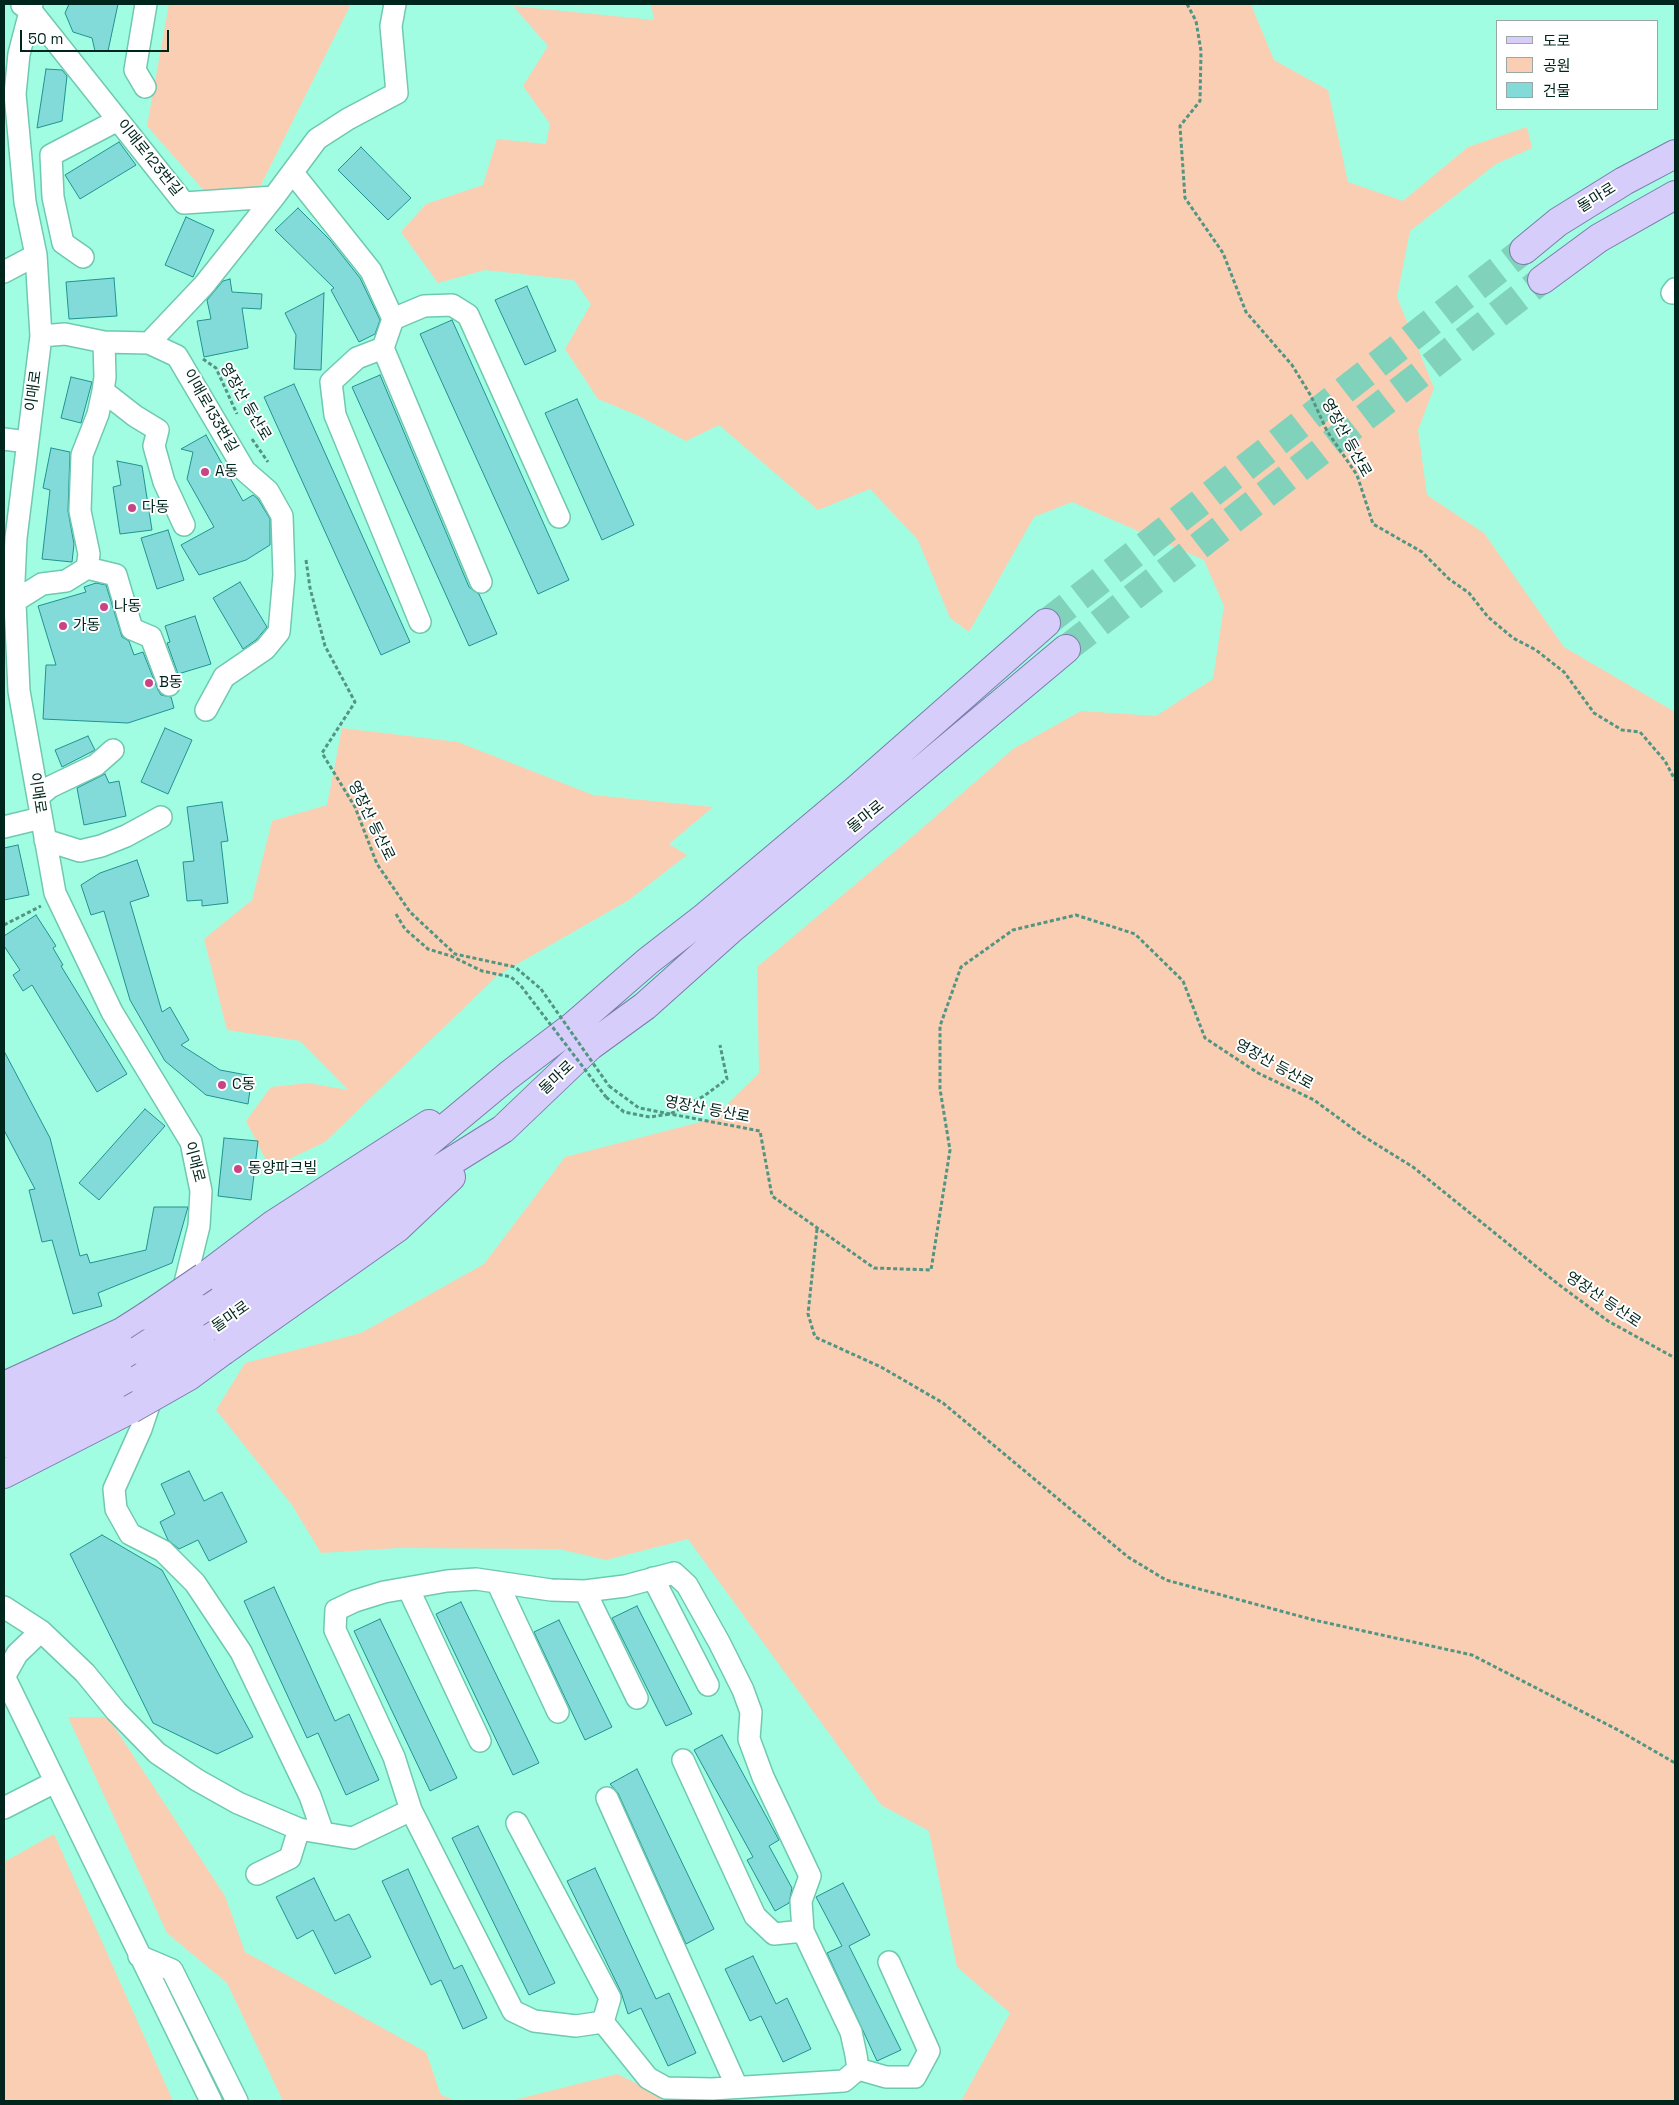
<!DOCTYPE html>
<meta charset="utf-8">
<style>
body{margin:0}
#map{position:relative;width:1679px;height:2105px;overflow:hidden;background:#a1fde2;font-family:"Space Grotesk","Noto Sans KR",sans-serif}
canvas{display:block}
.frame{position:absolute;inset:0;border:5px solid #00251c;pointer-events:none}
.legend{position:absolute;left:1496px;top:20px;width:162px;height:90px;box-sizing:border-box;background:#fff;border:1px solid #99a8a4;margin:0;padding:6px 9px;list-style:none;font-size:15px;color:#00251c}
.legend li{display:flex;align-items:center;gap:10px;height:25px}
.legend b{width:25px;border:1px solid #99a8a4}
.scale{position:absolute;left:20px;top:30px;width:149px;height:22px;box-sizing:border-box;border:2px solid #00251c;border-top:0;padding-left:6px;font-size:15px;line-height:18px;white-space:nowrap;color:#00251c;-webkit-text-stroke:4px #fff;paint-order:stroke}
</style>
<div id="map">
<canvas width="1679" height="2105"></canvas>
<div class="frame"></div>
<ul class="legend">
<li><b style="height:6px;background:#d7cdfb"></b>도로</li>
<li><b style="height:14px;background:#faceb2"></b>공원</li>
<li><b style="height:14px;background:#83dbd9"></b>건물</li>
</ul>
<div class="scale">50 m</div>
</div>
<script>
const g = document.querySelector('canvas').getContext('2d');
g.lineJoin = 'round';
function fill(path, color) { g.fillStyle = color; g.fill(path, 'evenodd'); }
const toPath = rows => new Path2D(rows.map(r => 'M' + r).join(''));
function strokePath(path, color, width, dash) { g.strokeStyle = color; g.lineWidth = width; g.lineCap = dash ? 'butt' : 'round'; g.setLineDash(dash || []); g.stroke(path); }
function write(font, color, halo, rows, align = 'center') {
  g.font = font + ' "Space Grotesk","Noto Sans KR",sans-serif'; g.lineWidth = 4; g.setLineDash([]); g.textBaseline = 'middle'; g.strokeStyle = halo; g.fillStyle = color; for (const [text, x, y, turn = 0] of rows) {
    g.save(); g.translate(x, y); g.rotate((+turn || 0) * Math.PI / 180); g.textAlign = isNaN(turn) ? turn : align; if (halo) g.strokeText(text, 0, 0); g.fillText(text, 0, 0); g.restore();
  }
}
const green = toPath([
 [169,4,351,4,259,189,207,194,147,126],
 [651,4,1253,4,1252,7,1274,60,1328,90,1348,182,1403,201,1468,147,1527,127,1532,148,1496,164,1410,231,1397,297,1434,388,1418,430,1427,495,1484,533,1564,647,1675,712,1675,2101,961,2101,1010,2013,957,1967,929,1831,881,1805,688,1539,606,1560,559,1549,398,1548,321,1553,292,1505,216,1410,245,1363,361,1333,484,1264,565,1157,712,1119,759,1073,757,967,920,830,1013,749,1081,711,1156,716,1213,679,1224,606,1204,560,1072,502,1034,517,969,632,950,618,918,540,870,489,818,510,719,425,686,441,639,416,598,399,565,349,591,304,574,280,485,270,438,283,401,232,426,204,483,185,497,139,546,144,550,124,523,86,548,46,513,6,654,20],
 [342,728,458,742,593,795,713,807,669,844,687,855,629,900,498,975,325,1142,270,1168,246,1121,271,1087,308,1083,348,1090,300,1041,227,1030,204,939,252,900,272,821,327,805],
 [68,1717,108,1717,225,1896,245,1952,426,2052,441,2095,457,2101,283,2101,227,1983,167,1933],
 [54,1834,173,2101,4,2101,4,1862],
 [617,2074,674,2101,510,2101]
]);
const building = toPath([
 [69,4,118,4,108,51,95,51,92,38,73,32,65,13,69,4],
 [46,69,62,70,67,76,62,121,37,128,46,69],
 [119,142,136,165,80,199,65,175,119,142],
 [361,147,411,198,388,220,338,170,361,147],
 [298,208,330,240,360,278,380,320,375,334,359,342,331,290,334,288,275,230,298,208],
 [186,217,214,230,193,277,165,265,186,217],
 [114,278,117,316,69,319,66,282,114,278],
 [230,279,232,292,262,294,261,309,242,308,248,348,204,357,197,321,211,319,207,300,223,281,230,279],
 [527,286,556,351,525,365,495,300,527,286],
 [324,293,321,370,294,369,296,335,285,313,324,293],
 [452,320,569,580,538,594,420,334,452,320],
 [380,375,469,587,479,594,497,634,469,646,352,387,380,375],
 [71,377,92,382,81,423,61,418,71,377],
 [294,384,410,642,381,655,264,397,294,384],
 [577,399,634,525,602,540,545,413,577,399],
 [206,435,243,501,253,495,258,499,270,519,270,545,246,560,199,575,181,545,214,527,187,479,193,452,181,449,206,435],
 [51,448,70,452,68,511,74,544,72,562,42,559,50,490,43,488,51,448],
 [117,461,142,466,152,530,120,534,113,487,121,485,117,461],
 [168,530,184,580,157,589,141,538,168,530],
 [240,582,267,627,256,640,243,649,213,598,240,582],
 [96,583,106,585,122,637,129,641,134,655,143,652,158,690,161,695,171,697,174,708,128,723,43,719,46,665,56,665,38,606,86,592,84,587,96,583],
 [195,616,211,664,178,674,167,643,170,642,165,626,195,616],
 [165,728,192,740,168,794,141,782,165,728],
 [88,736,95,750,62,767,55,750,88,736],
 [105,774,109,783,119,781,126,816,84,825,77,788,105,774],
 [222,802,228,841,221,842,228,903,202,906,202,900,187,901,183,862,194,861,187,807,222,802],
 [18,845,29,895,4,900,4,848,18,845],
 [137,860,149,896,130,902,162,1012,170,1007,189,1040,181,1045,220,1070,252,1076,248,1104,206,1095,165,1061,130,1000,104,911,91,915,81,885,100,873,137,860],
 [36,915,56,946,53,948,63,965,61,966,127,1074,97,1092,32,985,23,991,13,975,20,970,4,946,4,936,36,915],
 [4,1051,50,1138,80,1256,87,1254,90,1263,146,1250,154,1207,188,1207,172,1263,98,1293,102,1306,73,1314,52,1240,42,1242,29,1190,35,1189,4,1130,4,1051],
 [145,1109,165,1126,99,1200,79,1183,145,1109],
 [224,1138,258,1141,251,1200,218,1196,224,1138],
 [189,1471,204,1501,222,1492,247,1542,209,1561,198,1540,179,1549,168,1540,160,1522,175,1514,161,1484,189,1471],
 [102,1535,162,1570,253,1737,217,1754,153,1723,70,1554,102,1535],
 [274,1587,335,1721,349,1714,379,1780,346,1795,318,1733,307,1738,244,1601,274,1587],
 [461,1602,539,1763,513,1775,436,1614,461,1602],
 [637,1606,692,1714,666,1726,612,1618,637,1606],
 [380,1619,457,1778,430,1791,354,1631,380,1619],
 [559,1620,612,1727,585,1740,534,1632,559,1620],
 [722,1735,779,1840,769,1846,792,1888,789,1903,775,1911,747,1860,753,1857,694,1750,722,1735],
 [637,1769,714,1929,686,1944,618,1793,610,1784,637,1769],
 [478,1826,555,1983,529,1995,452,1838,478,1826],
 [595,1868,656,1999,669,1993,696,2053,668,2066,641,2008,628,2014,621,1992,567,1881,595,1868],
 [408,1869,454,1969,462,1965,487,2018,463,2029,441,1980,431,1985,382,1881,408,1869],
 [314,1878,335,1921,349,1914,371,1957,335,1974,313,1930,297,1939,276,1897,314,1878],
 [843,1883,870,1935,849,1946,901,2050,877,2061,827,1953,842,1946,816,1897,843,1883],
 [753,1956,776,2004,787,1998,811,2049,783,2062,761,2016,750,2021,725,1969,753,1956]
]);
const majorTunnel = toPath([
 [1046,623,1524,250],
 [1066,649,1542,280]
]);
const path = toPath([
 [1187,4,1196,21,1201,51,1200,101,1180,126,1185,198,1223,253,1246,312,1292,365,1311,396,1327,431,1357,475,1373,524,1422,552,1449,579,1469,593,1488,617,1513,638,1536,650,1564,672,1594,713,1622,730,1640,732,1665,761,1675,780],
 [203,359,216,368,237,414],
 [252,439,268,462],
 [306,560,310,588,325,646,355,702,322,753,355,807,377,864,410,912,455,954,515,967,541,989],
 [396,914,405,929,428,949,451,956,482,971,511,977,521,986],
 [4,925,41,906],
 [609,1086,639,1108,760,1131,772,1196,874,1268,931,1270,950,1150,940,1089,940,1026,961,967,1013,930,1076,915,1135,934,1183,981,1205,1038,1258,1073,1314,1100,1363,1136,1413,1167,1558,1284,1608,1321,1675,1358],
 [606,1097,624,1112,650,1117,670,1114,704,1096,727,1079,720,1045],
 [817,1229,808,1314,815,1337,881,1367,943,1403,1128,1557,1166,1580,1314,1620,1472,1655,1618,1730,1675,1763]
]);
const minor = toPath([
 [32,4,19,54,15,94,25,202,36,255,41,336,16,538,14,581,19,691,55,893,112,1012,191,1142,201,1191,199,1226,181,1299],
 [22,5,29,8,184,203,274,197,317,139,348,119,397,93,391,26,395,4],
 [145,87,135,70,146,4],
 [293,173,371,271,393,319],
 [83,257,63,243,53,197,51,155,118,120],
 [4,272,36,255],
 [1672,293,1675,289],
 [41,336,65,334,104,342,149,343,177,356,245,471,268,491,282,516,284,575,279,632,265,649,224,677,206,710],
 [149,343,204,285,274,197],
 [383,348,481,582],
 [103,391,135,416,158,430,154,446,164,482,184,525],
 [4,439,27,442],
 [87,568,116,575,132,629,151,637,169,685],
 [15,601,42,584,66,581,87,568,89,554,80,511,82,455,98,414,103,391,105,377,104,342],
 [420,622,335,415,331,382,357,358,383,348,393,319,424,306,452,305,468,315,559,517],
 [38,797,50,787,96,765,113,750],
 [4,827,41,818],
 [45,840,80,851,101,846,126,836,161,817],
 [154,1390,141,1429,114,1489,116,1509,130,1534,163,1551,195,1583,241,1652,310,1796,323,1833],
 [674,1573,687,1585,719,1642,743,1690,751,1712,749,1739,763,1777,810,1876,801,1901,803,1931,851,2032,856,2055,858,2069,844,2081,712,2089,666,2088,648,2078,603,2022,576,2026,534,2021,513,2011,411,1810,394,1757,335,1630,336,1610,355,1601,384,1592,447,1581,476,1579,551,1590,585,1591,625,1586,674,1573],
 [653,1578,708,1685],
 [497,1582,558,1712],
 [408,1588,480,1741],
 [585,1591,637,1698],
 [4,1607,41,1631,85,1673,116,1711,157,1753,197,1780,238,1803,299,1829,353,1838,411,1810],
 [4,1676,211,2101],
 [4,1677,17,1654,41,1631],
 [683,1760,755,1916,774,1934,803,1931],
 [607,1798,737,2087],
 [4,1808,55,1782],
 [517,1823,610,1998,603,2022],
 [257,1874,290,1858,299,1829],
 [139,1956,172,1970,237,2101],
 [858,2069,886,2077,915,2077,929,2051,889,1962]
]);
const major = toPath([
 [1524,250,1558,222,1624,181,1675,154],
 [1542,280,1599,238,1675,195],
 [204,1277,274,1224,429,1124],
 [202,1309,298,1239,372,1189,509,1075,572,1027,648,961,706,916,856,790,1046,623],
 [200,1339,339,1243,431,1174,503,1129,590,1046,645,1006,730,930,1066,649],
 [223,1351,397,1228,451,1177],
 [4,1386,122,1332,147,1316],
 [4,1413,139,1350],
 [4,1443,139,1379],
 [4,1474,131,1409]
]);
const pathBridge = toPath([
 [521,986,606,1097],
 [541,989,609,1086]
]);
const majorBridge = toPath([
 [147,1316,204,1277],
 [139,1350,202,1309],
 [139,1379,200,1339],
 [131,1409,189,1376,223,1351]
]);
const markers = [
 [205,472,5,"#c94385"],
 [132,508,5,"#c94385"],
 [104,607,5,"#c94385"],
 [63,626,5,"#c94385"],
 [149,683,5,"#c94385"],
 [222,1085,5,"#c94385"],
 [238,1169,5,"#c94385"]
];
const streetNames = [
 ["이매로123번길",149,158,51],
 ["돌마로",1597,198,-32],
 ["이매로",34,391,-82],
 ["영장산 등산로",245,402,60],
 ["이매로133번길",210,411,60],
 ["영장산 등산로",1346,438,61],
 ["이매로",37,793,81],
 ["돌마로",866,817,-39],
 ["영장산 등산로",371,821,64],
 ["영장산 등산로",1274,1065,29],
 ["돌마로",557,1078,-43],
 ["영장산 등산로",707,1110,11],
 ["이매로",194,1162,75],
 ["영장산 등산로",1603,1300,34],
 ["돌마로",231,1317,-35]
];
const poiNames = [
 ["A동",215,472],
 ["다동",142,508],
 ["나동",114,607],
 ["가동",73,626],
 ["B동",159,683],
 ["C동",232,1085],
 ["동양파크빌",248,1169]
];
fill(green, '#faceb2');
fill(building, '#83dbd9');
strokePath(building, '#209291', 1);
strokePath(majorTunnel, '#81d2ba', 28, [28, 14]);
strokePath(minor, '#6ec9b0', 24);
strokePath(major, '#7a7dac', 30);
strokePath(path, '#539583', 3, [4, 2.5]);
strokePath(minor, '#fff', 21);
strokePath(major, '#d7cdfb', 28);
strokePath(majorBridge, '#7a7dac', 30, []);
strokePath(pathBridge, '#539583', 3, [4, 2.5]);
strokePath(majorBridge, '#d7cdfb', 28);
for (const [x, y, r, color] of markers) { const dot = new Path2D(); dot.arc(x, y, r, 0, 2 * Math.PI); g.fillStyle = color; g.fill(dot); strokePath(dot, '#fff', 2); }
write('15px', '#00251c', '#fff', streetNames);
write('15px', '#00251c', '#fff', poiNames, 'left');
</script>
